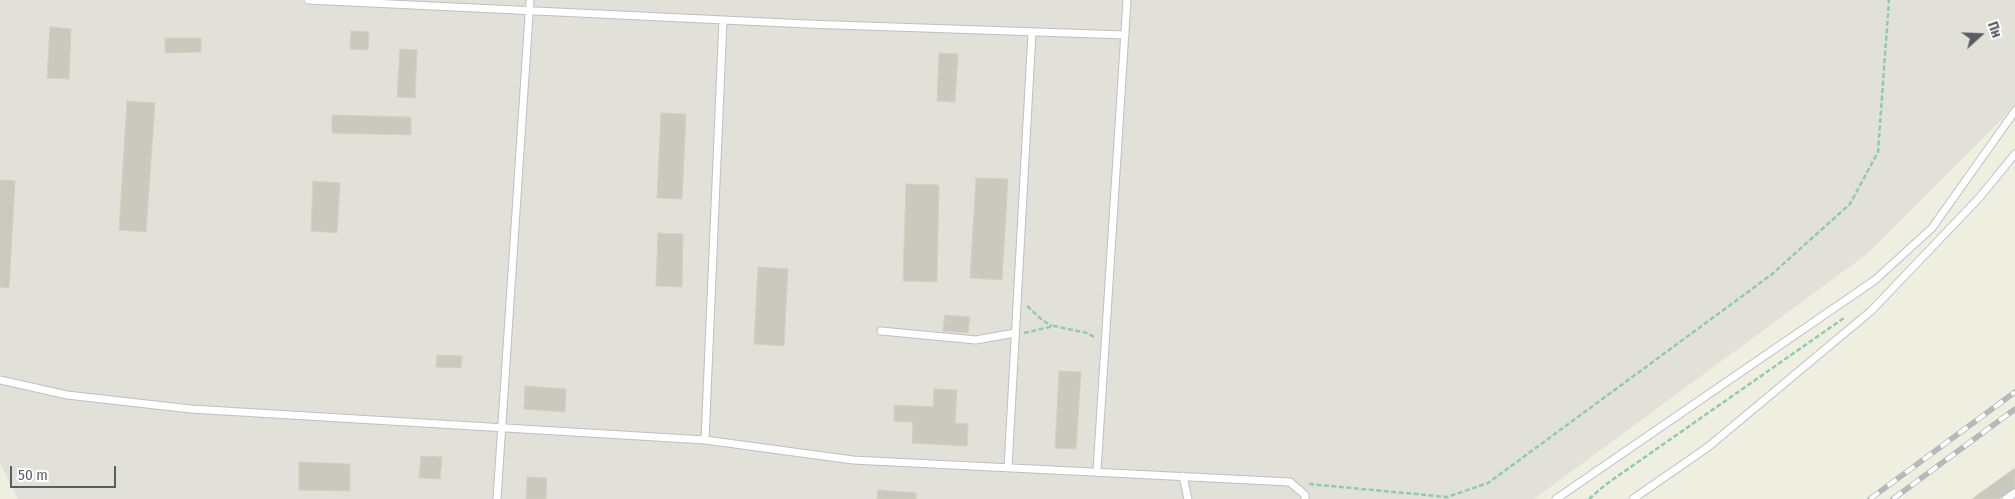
<!DOCTYPE html>
<meta charset="utf-8">
<style>
body{margin:0}
#map{position:relative;width:2015px;height:499px;overflow:hidden;background:#eeeee1;font-family:"Fira Sans Condensed",sans-serif}
canvas{display:block}
.north{position:absolute;left:1955px;top:10px;width:50px;height:50px;-webkit-text-stroke:4px #fff;paint-order:stroke;rotate:70deg;font-size:14px;font-weight:700;line-height:20px;text-align:center;color:#5a5c64}
.north::after{content:'';display:block;margin:auto;width:18px;height:22px;background:#5a5c64;clip-path:polygon(50% 0,100% 100%,50% 72%,0 100%)}
.scale{position:absolute;left:10px;top:466px;width:106px;height:22px;box-sizing:border-box;border:2px solid #5a5c64;border-top:0;padding-left:6px;font-size:15px;line-height:18px;white-space:nowrap;color:#5a5c64;-webkit-text-stroke:4px #fff;paint-order:stroke}
</style>
<div id="map">
<canvas width="2015" height="499"></canvas>
<div class="north">Пн</div>
<div class="scale">50 m</div>
</div>
<script>
const g = document.querySelector('canvas').getContext('2d');
g.lineJoin = 'round';
function fill(path, color) { g.fillStyle = color; g.fill(path, 'evenodd'); }
const toPath = rows => new Path2D(rows.map(r => 'M' + r).join(''));
function strokePath(path, color, width, dash) { g.strokeStyle = color; g.lineWidth = width; g.lineCap = dash ? 'butt' : 'round'; g.setLineDash(dash || []); g.stroke(path); }
const industrial = toPath([
 [0,0,2015,0,2015,106,1867,254,1534,499,18,499,0,463]
]);
const building = toPath([
 [50,27,71,29,69,79,47,78,50,27],
 [351,31,369,32,368,50,350,49,351,31],
 [165,38,201,38,201,52,165,53,165,38],
 [400,49,417,50,415,98,397,97,400,49],
 [939,53,958,54,955,102,937,101,939,53],
 [127,101,155,103,146,232,119,230,127,101],
 [661,113,686,114,682,199,657,198,661,113],
 [332,115,411,117,411,135,332,133,332,115],
 [976,178,1008,179,1002,280,970,278,976,178],
 [0,180,15,181,9,288,0,287,0,180],
 [313,181,340,183,337,233,311,231,313,181],
 [906,184,939,185,937,282,903,281,906,184],
 [658,233,683,234,682,287,656,286,658,233],
 [758,267,788,269,784,346,754,344,758,267],
 [945,315,970,317,968,333,943,331,945,315],
 [437,355,462,356,461,368,436,367,437,355],
 [1059,371,1081,372,1076,449,1055,448,1059,371],
 [525,386,566,389,565,412,524,409,525,386],
 [934,389,957,390,955,423,968,424,967,446,912,443,913,422,894,421,894,405,933,407,934,389],
 [421,456,442,457,440,479,419,478,421,456],
 [299,462,350,464,350,491,299,490,299,462],
 [2015,468,2015,488,1999,499,1972,499,2015,468],
 [527,477,547,478,546,499,526,499,527,477],
 [878,490,916,493,916,499,877,499,878,490]
]);
const path = toPath([
 [1027,306,1042,320,1052,326],
 [1024,333,1054,326,1087,333,1096,338],
 [1309,484,1447,497,1488,483,1771,275,1850,204,1878,152,1889,0],
 [1589,499,1605,485,1844,318]
]);
const lane = toPath([
 [308,0,807,24,1125,35],
 [881,331,976,340,1015,333],
 [0,380,67,395,191,409,705,440,853,460,1290,482,1305,495,1305,499],
 [705,440,723,20],
 [1008,467,1032,32],
 [1097,471,1127,0],
 [1183,476,1188,499],
 [497,499,530,0],
 [1556,499,1875,280,1932,228,2015,111],
 [1633,499,1708,447,1871,311,1979,198,2015,154],
 [2006,499,2015,493]
]);
const rail = toPath([
 [1870,499,2015,392],
 [1893,499,2015,409]
]);
fill(industrial, '#e1e1d9');
fill(building, '#c9c9be');
strokePath(building, '#d3d2bf', 1);
strokePath(lane, '#bebfc6', 9);
strokePath(path, '#94c9b1', 2.5, [5, 2.5]);
strokePath(lane, '#fff', 7);
strokePath(rail, '#b7b8b8', 5.5);
strokePath(rail, '#fff', 4, [11]);
</script>
